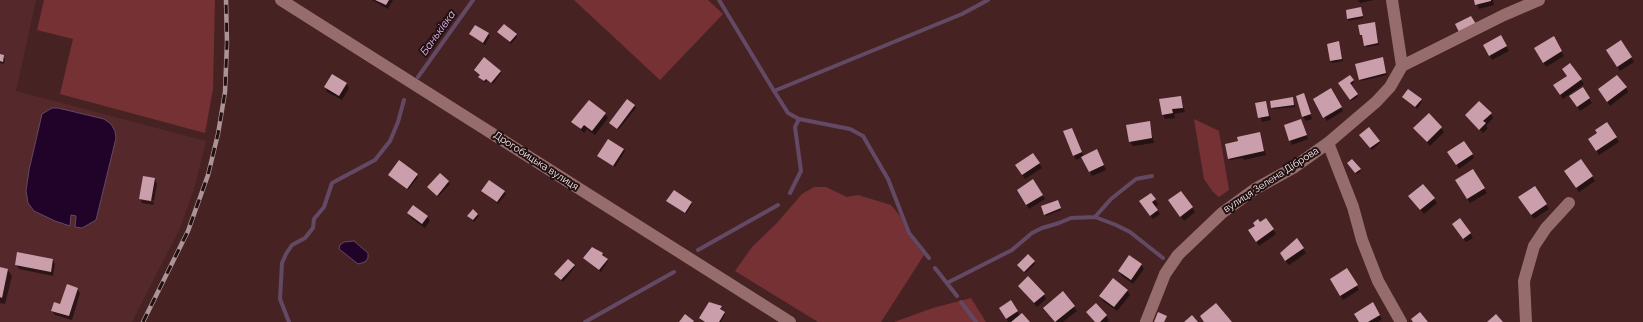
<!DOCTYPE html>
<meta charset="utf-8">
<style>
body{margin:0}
canvas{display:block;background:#462223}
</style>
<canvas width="1643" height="322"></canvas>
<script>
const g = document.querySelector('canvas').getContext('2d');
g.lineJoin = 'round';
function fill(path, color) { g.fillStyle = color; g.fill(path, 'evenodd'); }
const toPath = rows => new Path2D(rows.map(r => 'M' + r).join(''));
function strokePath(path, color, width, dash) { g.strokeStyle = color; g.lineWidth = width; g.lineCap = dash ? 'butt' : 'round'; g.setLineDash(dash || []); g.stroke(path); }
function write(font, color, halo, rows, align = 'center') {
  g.font = font + ' Raleway,sans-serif'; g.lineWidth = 4; g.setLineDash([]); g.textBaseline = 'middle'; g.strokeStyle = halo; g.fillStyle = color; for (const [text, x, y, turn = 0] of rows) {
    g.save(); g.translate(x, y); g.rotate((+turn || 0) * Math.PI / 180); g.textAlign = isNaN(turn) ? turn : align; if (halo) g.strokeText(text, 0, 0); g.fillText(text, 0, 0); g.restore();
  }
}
const built = toPath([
 [0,0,36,0,16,91,206,141,194,189,180,228,132,322,0,322]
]);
const green = toPath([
 [44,0,215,0,213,89,205,133,60,94,73,39,37,30],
 [574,0,708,0,723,14,660,80],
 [1194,119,1219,131,1229,190,1219,197,1213,192,1204,179],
 [814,187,826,187,847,197,858,195,891,205,900,216,908,235,924,255,881,322,818,322,735,271,752,247,777,223,802,194],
 [971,298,986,322,894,322,933,308]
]);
const water = toPath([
 [52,108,58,108,104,119,111,124,115,131,116,138,96,220,82,228,75,227,76,216,71,215,70,226,55,221,34,211,28,203,26,191,29,170,42,114,52,108],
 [354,241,368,253,368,258,365,262,358,264,339,249,340,245,344,242,354,241]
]);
const shadow = toPath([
 [372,0,393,0,388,9],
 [1358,0,1374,0,1360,3],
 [1475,0,1493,0,1494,5,1479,9],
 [1362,10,1363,18,1349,21,1348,19],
 [1375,25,1379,45,1366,47,1364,36,1361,35],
 [475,26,490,36,485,45,470,34],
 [498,32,516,35,517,37,511,44],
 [1501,36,1509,51,1492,60,1484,45],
 [1553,38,1564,56,1546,67,1535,48],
 [1339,43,1343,61,1332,63,1330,61],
 [0,55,5,58,4,64,0,63],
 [1610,55,1631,57,1634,62,1620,71],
 [1383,60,1387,75,1361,81,1360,79],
 [1570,65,1584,84,1563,99,1557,90,1568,76],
 [500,71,501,73,493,84,487,80,485,83,480,77],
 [332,75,347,84,349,88,342,100,327,92,325,87],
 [1349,76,1354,83,1350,85,1358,97,1351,101,1339,83],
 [1626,87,1628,92,1610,106,1599,90],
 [1582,88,1592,103,1580,111,1573,101],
 [1331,90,1343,111,1327,121,1314,99],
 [1408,90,1422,102,1417,109,1403,97],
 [1304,95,1312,119,1306,121,1303,117],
 [1180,97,1185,112,1174,114,1175,118,1165,119,1163,115],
 [1293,98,1295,107,1273,109,1272,107],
 [628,100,636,108,618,130,610,123],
 [1266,102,1271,120,1262,122,1257,104],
 [605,114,608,118,595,135,587,129,584,133,573,122],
 [1429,114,1444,132,1430,146,1414,128],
 [1491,114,1493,118,1486,126,1488,128,1483,133,1466,115],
 [1301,121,1308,139,1292,145,1290,140],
 [1149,122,1154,143,1133,146,1130,142,1128,125],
 [1607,123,1619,142,1599,155,1592,144],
 [1072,129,1084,157,1099,155,1106,170,1092,176,1083,157,1076,160,1074,156],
 [1259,133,1266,155,1244,160,1243,158,1230,160,1229,158,1237,142],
 [1361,137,1379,141,1380,143,1372,150],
 [624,149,625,151,615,167,600,158],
 [1472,154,1474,158,1459,169,1451,156],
 [1581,160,1595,181,1579,192,1567,176],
 [1039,163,1042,168,1025,179,1019,170],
 [1349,165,1360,169,1361,171,1357,174],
 [1473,171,1487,193,1470,203,1456,181],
 [440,174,450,184,438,197,428,187],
 [389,175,417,175,418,177,408,190],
 [155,179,157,184,154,201,142,198,142,200,154,202,153,205,142,203,140,198],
 [490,181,506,194,498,204,482,191],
 [1033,181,1045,199,1029,209,1018,190],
 [1423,185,1437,203,1424,214,1412,200],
 [1535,187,1549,209,1534,219,1522,202],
 [1181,192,1195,212,1184,221,1172,205],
 [1150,194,1158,204,1155,207,1160,214,1153,219,1143,206],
 [668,201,691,202,692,204,686,214],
 [1058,203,1061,210,1046,216,1045,214],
 [408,213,427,216,430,221,425,228,411,218],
 [477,214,479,216,474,222,468,216],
 [1266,219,1276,234,1259,246,1252,235,1260,224],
 [1456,228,1470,233,1473,238,1466,242],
 [1297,240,1306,253,1289,265,1283,258],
 [603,254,608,261,601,272,584,258],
 [53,260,55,264,53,276,19,269,16,265],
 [1034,262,1035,264,1025,273,1019,267],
 [1141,264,1144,269,1133,284,1122,276,1119,272],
 [574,265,575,267,563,282,555,274],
 [0,268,8,270,12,276,5,304,0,303],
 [1347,270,1359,290,1343,300,1331,280],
 [1019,286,1044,294,1046,299,1037,307],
 [77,289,80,293,72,320,55,315,52,311,61,305],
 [1127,290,1130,295,1117,311,1103,301,1100,296],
 [1010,302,1020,316,1029,322,1008,322,1000,308],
 [1372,303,1382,319,1378,322,1360,322],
 [716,304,721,307,721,311,725,314,721,322,704,322,701,320,700,318],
 [1096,304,1106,316,1109,320,1107,322,1095,322],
 [1074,307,1077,311,1063,322,1055,322,1047,312]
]);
const stream = toPath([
 [719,0,774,91,962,14,988,0],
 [418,77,473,0],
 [774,91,788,113,799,119,850,129,863,136,888,179,909,233,929,258],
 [790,193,801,171,795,127,799,119],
 [1095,217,1111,199,1136,179,1152,176],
 [698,250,778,205],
 [935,268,957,296],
 [947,283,1012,250,1032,233,1042,228,1059,223,1071,218,1095,217,1116,225,1130,232,1163,258],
 [961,302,976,322],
 [289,322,280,299,282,263,286,254,292,245,305,238,313,228,314,219,324,207,332,183,375,160,390,141,398,122,404,100],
 [585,322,674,272]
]);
const building = toPath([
 [375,0,389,0,386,5],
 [1474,0,1491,0,1491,1,1475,5],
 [1361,7,1363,16,1347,19,1346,10],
 [1471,16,1476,24,1459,32,1455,24],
 [1375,22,1378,43,1364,46,1362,35,1360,35,1358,25],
 [504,24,517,34,510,42,497,32],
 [475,25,489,33,483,43,469,34],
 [1501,35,1507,46,1489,56,1483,45],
 [1554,36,1562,51,1543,63,1534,48],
 [1621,40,1632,57,1617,67,1606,50],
 [1339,41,1342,59,1330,61,1327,44],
 [0,54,4,55,3,62,0,61],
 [484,57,501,71,491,83,486,79,484,81,478,77,480,75,474,70],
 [1383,57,1386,73,1359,80,1355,64],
 [1570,63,1582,79,1560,95,1553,85,1567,76,1562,69],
 [332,74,347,83,339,96,324,87],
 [1350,75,1354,80,1350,83,1358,94,1350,100,1338,83],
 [1617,75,1627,87,1607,102,1598,89],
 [1583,87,1590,98,1577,107,1569,96],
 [1331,88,1342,107,1323,118,1313,99],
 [1408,89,1422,99,1415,107,1402,97],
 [1304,93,1311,114,1302,117,1296,96],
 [1181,96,1183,108,1172,109,1173,113,1162,115,1159,99],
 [1293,97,1294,105,1271,108,1270,101],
 [627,99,635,105,617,129,609,123],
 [589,100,606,113,592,131,584,125,581,129,571,122],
 [1266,101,1269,116,1258,118,1255,103],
 [1479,101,1492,113,1483,121,1486,123,1479,130,1465,115],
 [1429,113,1442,127,1427,142,1413,128],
 [1301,119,1307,135,1289,141,1284,125],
 [1150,121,1152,138,1129,142,1126,125],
 [1607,122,1617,137,1596,151,1588,139,1597,133,1595,130],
 [1369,127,1380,141,1370,148,1359,135],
 [1072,128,1082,152,1073,156,1063,131],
 [1260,132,1264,151,1228,159,1225,144,1238,141,1237,137],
 [608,139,624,149,613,166,597,156],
 [1464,141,1473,154,1456,165,1447,152],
 [1097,149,1104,165,1089,172,1081,157],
 [1033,153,1040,163,1022,175,1015,165],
 [1352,159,1361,169,1355,173,1347,163],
 [1581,159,1593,176,1576,188,1564,171],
 [399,160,418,174,407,189,388,175],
 [1473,169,1485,188,1467,199,1455,180],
 [440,173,449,181,437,196,427,187],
 [143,176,155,178,151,201,139,199],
 [1033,179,1043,195,1026,205,1017,190],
 [489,180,505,191,497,202,481,191],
 [1423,184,1435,198,1420,210,1408,196],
 [1535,186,1547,204,1531,215,1518,197],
 [674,190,692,202,685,213,666,201],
 [1181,191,1193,207,1180,217,1168,200],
 [1151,193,1156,199,1152,202,1158,210,1150,216,1139,201],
 [1058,200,1061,208,1044,215,1041,206],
 [413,205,428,216,422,224,407,213],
 [473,209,478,214,473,220,467,216],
 [1266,218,1274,229,1256,242,1248,230,1255,226,1253,223,1258,219,1260,222],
 [1460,218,1471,233,1463,239,1452,224],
 [1297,238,1304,248,1285,261,1280,253],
 [592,247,603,253,602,255,608,259,599,270,583,258],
 [17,252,53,259,51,272,15,265],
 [1028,254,1035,261,1024,272,1017,265],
 [1129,255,1142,264,1131,280,1118,271],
 [568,259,575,265,561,280,554,274],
 [0,267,8,269,2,298,0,297],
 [1347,268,1358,285,1340,296,1330,279],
 [1028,276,1045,294,1034,303,1018,286],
 [1113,278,1128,290,1114,307,1099,296],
 [67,284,78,288,69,316,51,311,54,302,60,304],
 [1063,291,1075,306,1055,322,1043,308],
 [1011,300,1018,311,1006,319,999,308],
 [709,302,722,306,720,309,725,312,719,322,705,322,699,318],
 [1373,302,1380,315,1368,322,1359,322,1354,314],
 [1096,303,1107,315,1100,322,1095,322,1086,312],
 [1216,303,1232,322,1204,322,1200,316],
 [1158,312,1167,316,1164,322,1154,322],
 [1420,312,1428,322,1413,322,1411,319],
 [1022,313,1030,322,1011,322],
 [685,314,694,321,693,322,679,322],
 [1496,314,1503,322,1487,322],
 [1192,315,1198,322,1184,322]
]);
const minor = toPath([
 [281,0,790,322],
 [1402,66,1504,15,1539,0],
 [1328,143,1353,207,1362,240,1378,281,1401,322],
 [1146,322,1165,274,1178,255,1222,213,1255,189,1293,168,1328,143,1376,102,1390,87,1402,66,1392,0],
 [1526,322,1524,281,1534,246,1546,228,1569,203]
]);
const rail = toPath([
 [143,322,188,231,208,175,218,134,225,92,227,43,226,0]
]);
const streetNames = [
 ["Дрогобицька вулиця",536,161,33],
 ["вулиця Зелена Діброва",1271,180,-33]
];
const waterNames = [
 ["Баньківка",438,33,-54]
];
fill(built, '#55292b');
fill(green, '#763135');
fill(water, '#210229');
strokePath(water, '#634964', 1);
fill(shadow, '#0007');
strokePath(stream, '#634964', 4);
fill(building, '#ca9eab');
strokePath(minor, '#976c6c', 12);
strokePath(rail, '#ac9494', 4.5);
strokePath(rail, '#221112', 3, [9]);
write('10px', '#feefef', '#221112', streetNames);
write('italic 11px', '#eab9f7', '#221112', waterNames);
</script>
